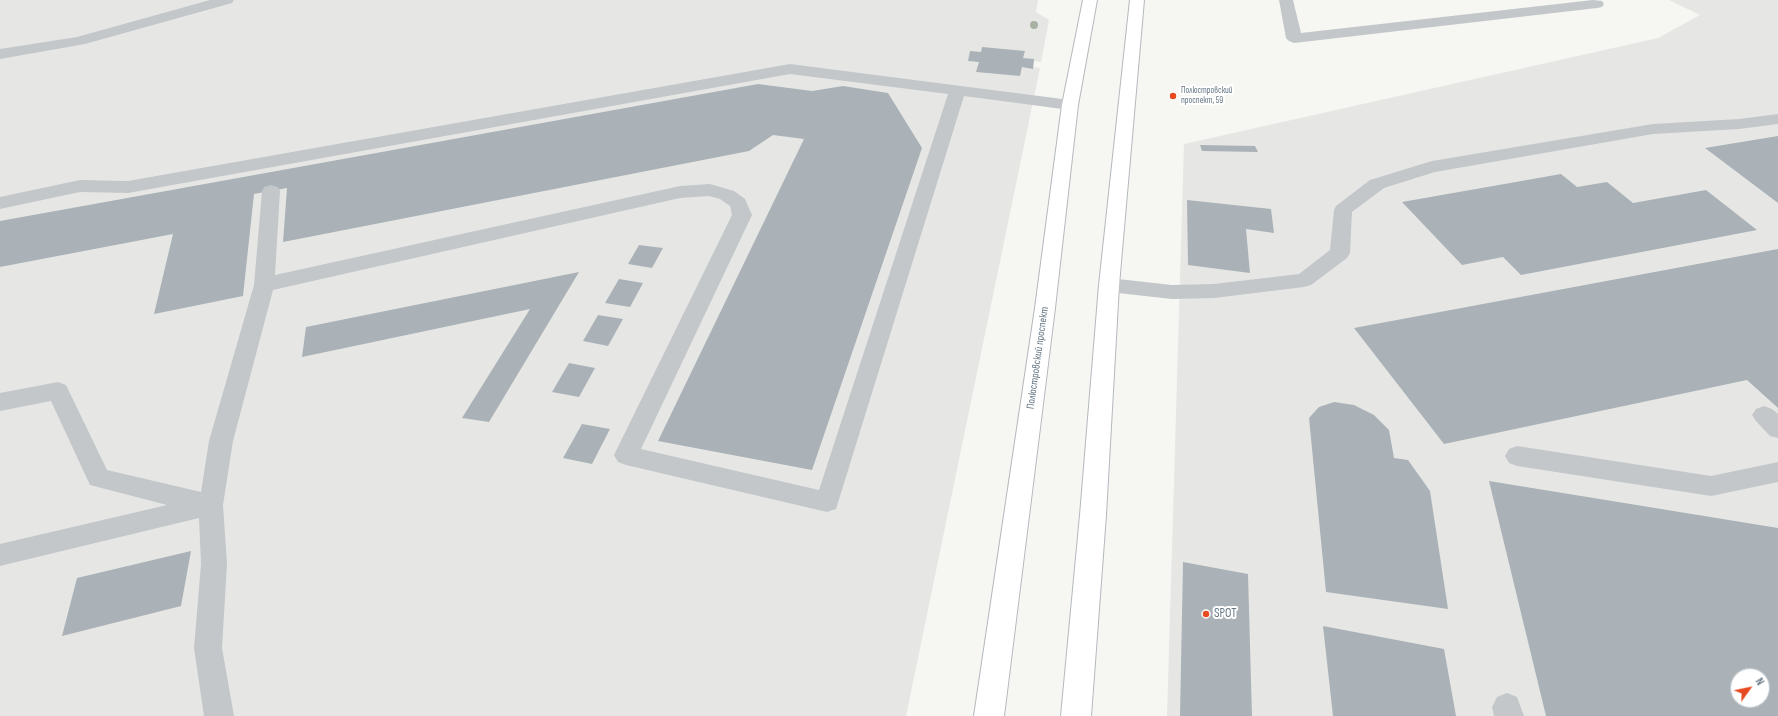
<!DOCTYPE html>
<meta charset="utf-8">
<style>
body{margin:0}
#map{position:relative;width:1778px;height:716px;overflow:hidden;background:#f6f6f2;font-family:"Sofia Sans Condensed",sans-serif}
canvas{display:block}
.north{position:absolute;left:1730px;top:668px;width:40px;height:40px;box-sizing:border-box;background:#fff;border:1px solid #c1c8ce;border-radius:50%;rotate:57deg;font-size:11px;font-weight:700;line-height:16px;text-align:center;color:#647684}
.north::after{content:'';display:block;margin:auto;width:14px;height:18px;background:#e74a20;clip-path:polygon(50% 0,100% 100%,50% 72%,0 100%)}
</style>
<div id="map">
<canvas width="1778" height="716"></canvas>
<div class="north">N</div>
</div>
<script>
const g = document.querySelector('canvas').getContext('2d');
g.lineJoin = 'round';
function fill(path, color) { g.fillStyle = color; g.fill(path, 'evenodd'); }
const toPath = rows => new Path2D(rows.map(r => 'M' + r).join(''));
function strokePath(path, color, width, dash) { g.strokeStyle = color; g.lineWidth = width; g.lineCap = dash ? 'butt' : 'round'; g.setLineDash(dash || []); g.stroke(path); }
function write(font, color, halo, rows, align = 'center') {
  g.font = font + ' "Sofia Sans Condensed",sans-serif'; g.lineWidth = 4; g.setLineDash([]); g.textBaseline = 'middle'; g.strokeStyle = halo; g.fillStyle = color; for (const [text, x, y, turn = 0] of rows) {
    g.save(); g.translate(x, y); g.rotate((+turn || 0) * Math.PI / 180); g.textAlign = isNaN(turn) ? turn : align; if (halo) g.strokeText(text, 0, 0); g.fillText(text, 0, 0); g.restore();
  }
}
const built = toPath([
 [0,0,1038,0,1036,12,1049,20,1041,62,1034,61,1034,64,1033,67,1040,68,906,716,0,716],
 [1669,0,1778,0,1778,716,1167,716,1184,144,1658,38,1700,15],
 [1738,676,1762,676,1762,700,1738,700]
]);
const building = toPath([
 [982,47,1025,51,1023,58,1034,59,1033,69,1022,67,1020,76,976,72,979,62,968,61,970,51,981,52],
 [758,84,812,91,843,86,888,93,922,148,812,470,658,441,804,139,773,135,749,151,283,242,287,188,254,194,243,296,154,314,173,234,0,267,0,221],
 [1778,136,1778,203,1705,148],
 [1200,145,1255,146,1258,152,1202,151],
 [1561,174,1577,187,1607,182,1633,203,1706,190,1757,230,1521,275,1503,257,1462,265,1402,202],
 [1187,200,1271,209,1274,233,1246,229,1250,273,1188,265],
 [639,245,663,248,652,268,628,264],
 [1778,249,1778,408,1747,380,1444,444,1354,328],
 [579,272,489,422,462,418,530,309,302,357,306,327],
 [619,279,643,283,630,307,605,303],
 [598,315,623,319,608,346,583,341],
 [569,363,595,368,579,397,552,392],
 [1334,402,1354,405,1374,415,1389,430,1394,458,1408,460,1430,491,1448,609,1326,592,1309,418,1319,407],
 [582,424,610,429,592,464,563,458],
 [1489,481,1778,528,1778,716,1546,716],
 [1738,676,1762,676,1762,700,1738,700],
 [191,551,181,606,62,636,77,578],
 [1183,562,1248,574,1252,716,1180,716],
 [1323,626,1444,649,1456,716,1333,716]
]);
const service = toPath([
 [210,0,234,0,232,3,85,44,0,59,0,49,77,37,210,0],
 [1279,0,1293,0,1301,33,1593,0,1602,1,1604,4,1602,7,1597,8,1294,43,1289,41,1286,38,1279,0],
 [790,64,1070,100,1076,101,1078,105,1076,109,1070,110,964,96,836,509,827,512,626,465,618,462,614,455,732,215,730,206,720,199,709,196,680,198,273,290,233,441,223,505,227,564,222,648,234,716,204,716,194,648,201,564,199,518,0,566,0,544,167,505,90,485,51,401,0,411,0,393,58,382,66,385,107,470,201,492,209,441,254,285,262,191,264,187,271,185,278,187,280,191,275,275,680,186,710,184,734,191,745,199,752,215,641,449,819,490,948,94,790,74,128,193,80,192,0,209,0,197,80,180,128,181,790,64],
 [1778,114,1778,124,1739,129,1653,134,1435,172,1384,188,1352,212,1350,253,1347,258,1311,285,1304,287,1214,298,1172,299,1109,292,1102,290,1099,285,1102,280,1109,278,1172,285,1214,284,1299,274,1330,250,1334,210,1336,206,1370,180,1432,161,1653,124,1739,119,1778,114],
 [1764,406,1772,409,1778,414,1778,438,1770,436,1756,421,1752,415,1756,409,1764,406],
 [1517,446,1711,476,1778,462,1778,482,1711,496,1517,466,1509,463,1505,456,1509,449,1517,446],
 [1507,693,1517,697,1524,716,1494,716,1492,707,1497,697,1507,693]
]);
const secondary = toPath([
 [1083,0,1097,0,1078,105,1055,308,1004,716,974,716,1035,308,1062,105,1083,0],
 [1130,0,1144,0,1119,285,1106,515,1091,716,1061,716,1080,515,1099,285,1130,0]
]);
const trees = [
 [1034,25]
];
const markers = [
 [1173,96,4,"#e74a20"],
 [1206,614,4,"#e74a20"]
];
const farPoinames = [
 ["Полюстровский",1181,91],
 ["проспект, 59",1181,101]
];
const streetNames = [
 ["Полюстровский проспект",1038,358,-82]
];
const nearPoinames = [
 ["SPOT",1214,614]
];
fill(built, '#e6e7e5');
fill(building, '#aab2b7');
strokePath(secondary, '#b3b9bd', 2);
fill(service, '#c3c7ca');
fill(secondary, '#fff');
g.fillStyle = '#a8b2a3';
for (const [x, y] of trees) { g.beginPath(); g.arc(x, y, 4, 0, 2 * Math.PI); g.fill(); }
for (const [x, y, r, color] of markers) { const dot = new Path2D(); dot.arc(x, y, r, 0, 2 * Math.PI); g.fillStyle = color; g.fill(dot); strokePath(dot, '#fff', 1.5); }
write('9px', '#647684', '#fff', farPoinames, 'left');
write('11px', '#647684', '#fff', streetNames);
write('13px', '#647684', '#fff', nearPoinames, 'left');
</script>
